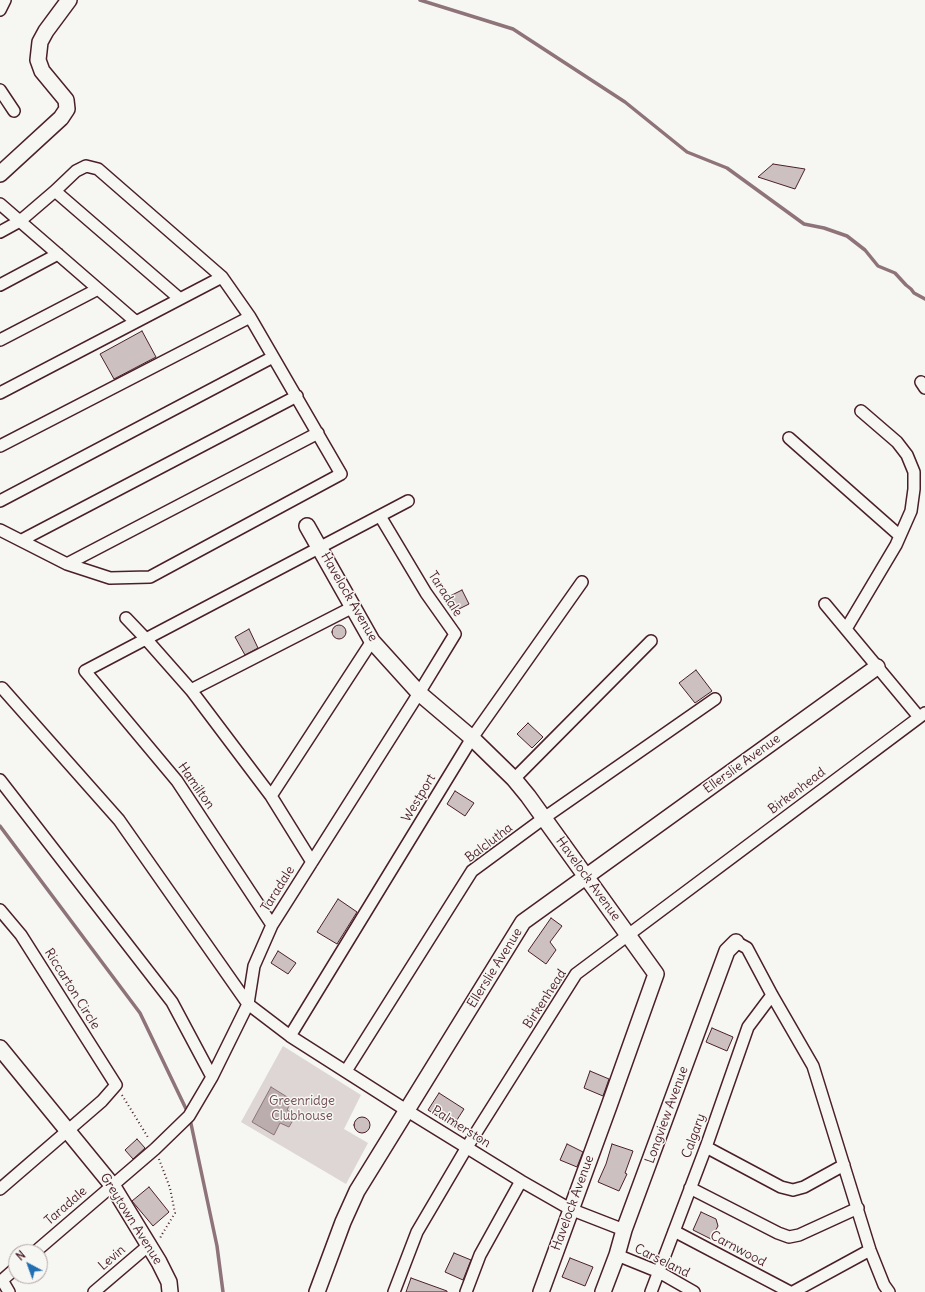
<!DOCTYPE html>
<style>
body{margin:0}
#map{position:relative;width:925px;height:1292px;overflow:hidden;background:#f6f6f2;font-family:Delius,sans-serif}
canvas{display:block}
.north{position:absolute;left:8px;top:1244px;width:40px;height:40px;box-sizing:border-box;background:#f6f6f2;border:1px solid #b1a0a2;border-radius:50%;rotate:319deg;font-size:11px;font-weight:700;line-height:16px;text-align:center;color:#4a1f2b}
.north::after{content:'';display:block;margin:auto;width:14px;height:18px;background:#1f6fb2;clip-path:polygon(50% 0,100% 100%,50% 72%,0 100%)}
</style>
<div id="map">
<canvas width="925" height="1292"></canvas>
<div class="north">N</div>
</div>
<script>
const g = document.querySelector('canvas').getContext('2d');
g.lineJoin = 'round';
function fill(path, color) { g.fillStyle = color; g.fill(path, 'evenodd'); }
const toPath = rows => new Path2D(rows.map(r => 'M' + r).join(''));
function strokePath(path, color, width, dash) { g.strokeStyle = color; g.lineWidth = width; g.lineCap = dash ? 'butt' : 'round'; g.setLineDash(dash || []); g.stroke(path); }
function write(font, color, halo, rows, align = 'center') {
  g.font = font + ' Delius,sans-serif'; g.lineWidth = 3; g.setLineDash([]); g.textBaseline = 'middle'; g.strokeStyle = halo; g.fillStyle = color; for (const [text, x, y, turn = 0] of rows) {
    g.save(); g.translate(x, y); g.rotate((+turn || 0) * Math.PI / 180); g.textAlign = isNaN(turn) ? turn : align; if (halo) g.strokeText(text, 0, 0); g.fillText(text, 0, 0); g.restore();
  }
}
const green = toPath([
 [283,1046,361,1095,344,1129,368,1143,346,1184,241,1122]
]);
const water = toPath([
 [271,1087,292,1100,287,1110,296,1115,289,1127,280,1123,274,1135,252,1122,271,1087]
]);
const stream = toPath([
 [420,0,513,29,625,102,687,152,727,168,804,224,824,228,847,236,865,250,878,266,895,273,906,285,911,289,914,293,925,299],
 [0,826,140,1013,188,1113],
 [190,1119,217,1246,223,1292]
]);
const building = toPath([
 [773,164,805,169,795,189,758,177,773,164],
 [142,331,156,357,114,379,100,354,142,331],
 [462,590,469,604,457,610,450,596,462,590],
 '332 632a7 7 0 1 1 14 0a7 7 0 1 1-14 0Z',
 [249,629,258,648,245,655,235,637,249,629],
 [696,670,712,691,695,703,679,683,696,670],
 [528,723,543,737,532,748,517,734,528,723],
 [455,791,474,803,465,816,447,804,455,791],
 [338,899,357,912,337,944,317,932,338,899],
 [551,918,562,926,550,942,556,950,546,964,528,951,551,918],
 [278,951,296,963,288,974,271,963,278,951],
 [712,1028,733,1037,727,1051,706,1042,712,1028],
 [590,1071,609,1079,603,1096,584,1088,590,1071],
 [439,1093,464,1109,453,1126,428,1110,439,1093],
 '354 1125a8 8 0 1 1 16 0a8 8 0 1 1-16 0Z',
 [137,1139,145,1148,133,1159,125,1150,137,1139],
 [567,1144,583,1152,577,1167,560,1160,567,1144],
 [612,1144,633,1151,625,1173,627,1174,619,1191,598,1182,606,1164,612,1144],
 [149,1187,169,1212,153,1226,132,1201,149,1187],
 [701,1212,716,1219,718,1226,711,1239,693,1230,701,1212],
 [454,1253,471,1260,463,1280,445,1272,454,1253],
 [570,1258,593,1267,585,1286,562,1277,570,1258],
 [411,1278,447,1291,447,1292,406,1292,411,1278]
]);
const path = toPath([
 [122,1095,149,1139],
 [159,1159,170,1188,175,1213,161,1236,160,1239]
]);
const street = toPath([
 [0,10,5,0],
 [0,90,14,111],
 [55,191,180,299],
 [0,204,135,321],
 [0,232,20,221,55,191,76,171,86,166,98,169,222,277,250,317,341,474,150,577,110,578,67,564,0,530],
 [0,285,58,254],
 [0,340,98,289],
 [921,382,925,388],
 [0,393,222,277],
 [789,438,900,536],
 [0,446,250,317],
 [0,501,273,357],
 [22,540,297,396],
 [67,564,318,433],
 [825,604,919,717],
 [126,618,146,639,191,690,271,796,312,862],
 [846,629,896,545,911,511,914,489,914,472,907,455,897,442,861,411],
 [2,688,119,820,248,1004,290,1036,406,1110,521,1181,570,1209,624,1230],
 [191,690,353,607],
 [514,779,651,641],
 [0,780,172,1002,212,1077],
 [271,796,372,641],
 [0,910,21,935,116,1085,102,1101,0,1189],
 [272,925,177,781,85,671,408,501],
 [736,942,747,948,772,995,813,1066,870,1250,884,1285,889,1292],
 [290,1036,472,738,582,582],
 [346,1071,472,871,544,818,715,699],
 [706,1147,781,1187,793,1190,804,1187,844,1165],
 [690,1188,778,1233,789,1237,799,1235,858,1208],
 [674,1231,790,1292],
 [35,1252,155,1149,189,1116,212,1077,248,1004,254,966,272,925,419,693,455,634,426,593,380,516],
 [617,1255,659,1272,694,1292],
 [2,1280,9,1292],
 [0,1282,16,1268],
 [94,1292,149,1245],
 [394,1292,417,1232,467,1147,576,974,925,713],
 [466,1292,480,1255,521,1181],
 [651,1292,706,1147,748,1027,772,995],
 [793,1292,870,1250]
]);
const secondary = toPath([
 [0,174,61,118,67,109,66,100,42,71,38,60,40,42,46,31,69,0],
 [307,526,372,641,419,693,472,738,514,779,528,796,656,974,609,1106,541,1292],
 [0,1048,112,1185,159,1262,169,1282,170,1292],
 [317,1292,343,1222,357,1191,523,922,877,667],
 [603,1292,617,1255,624,1230,727,951,736,942]
]);
const streetNames = [
 ["Taradale",445,594,57],
 ["Havelock Avenue",349,597,60],
 ["Ellerslie Avenue",742,764,-36],
 ["Hamilton",196,786,55],
 ["Birkenhead",797,791,-37],
 ["Westport",419,798,-59],
 ["Balclutha",489,843,-37],
 ["Havelock Avenue",588,879,54],
 ["Taradale",278,889,-58],
 ["Ellerslie Avenue",495,968,-58],
 ["Riccarton Circle",72,989,58],
 ["Birkenhead",545,999,-57],
 ["Longview Avenue",667,1115,-70],
 ["Palmerston",461,1127,32],
 ["Calgary",694,1136,-70],
 ["Havelock Avenue",573,1203,-70],
 ["Taradale",66,1206,-41],
 ["Greytown Avenue",131,1219,58],
 ["Carnwood",738,1249,28],
 ["Levin",112,1258,-41],
 ["Carseland",662,1261,26]
];
const parkNames = [
 ["Greenridge",302,1101],
 ["Clubhouse",302,1116]
];
fill(green, '#ddd6d5');
fill(water, '#bbadae');
strokePath(water, '#8e747a', 1);
strokePath(stream, '#8e747a', 3.5);
fill(building, '#ccc1c0');
strokePath(building, '#4a1f2b', 1);
strokePath(street, '#4a1f2b', 14);
strokePath(secondary, '#4a1f2b', 18);
strokePath(path, '#4a1f2b', 2, [1, 3]);
strokePath(street, '#f6f6f2', 11);
strokePath(secondary, '#f6f6f2', 15);
write('13px', '#4a1f2b', '#f6f6f2', streetNames);
write('13px', '#6f4d56', '#f6f6f2', parkNames);
</script>
